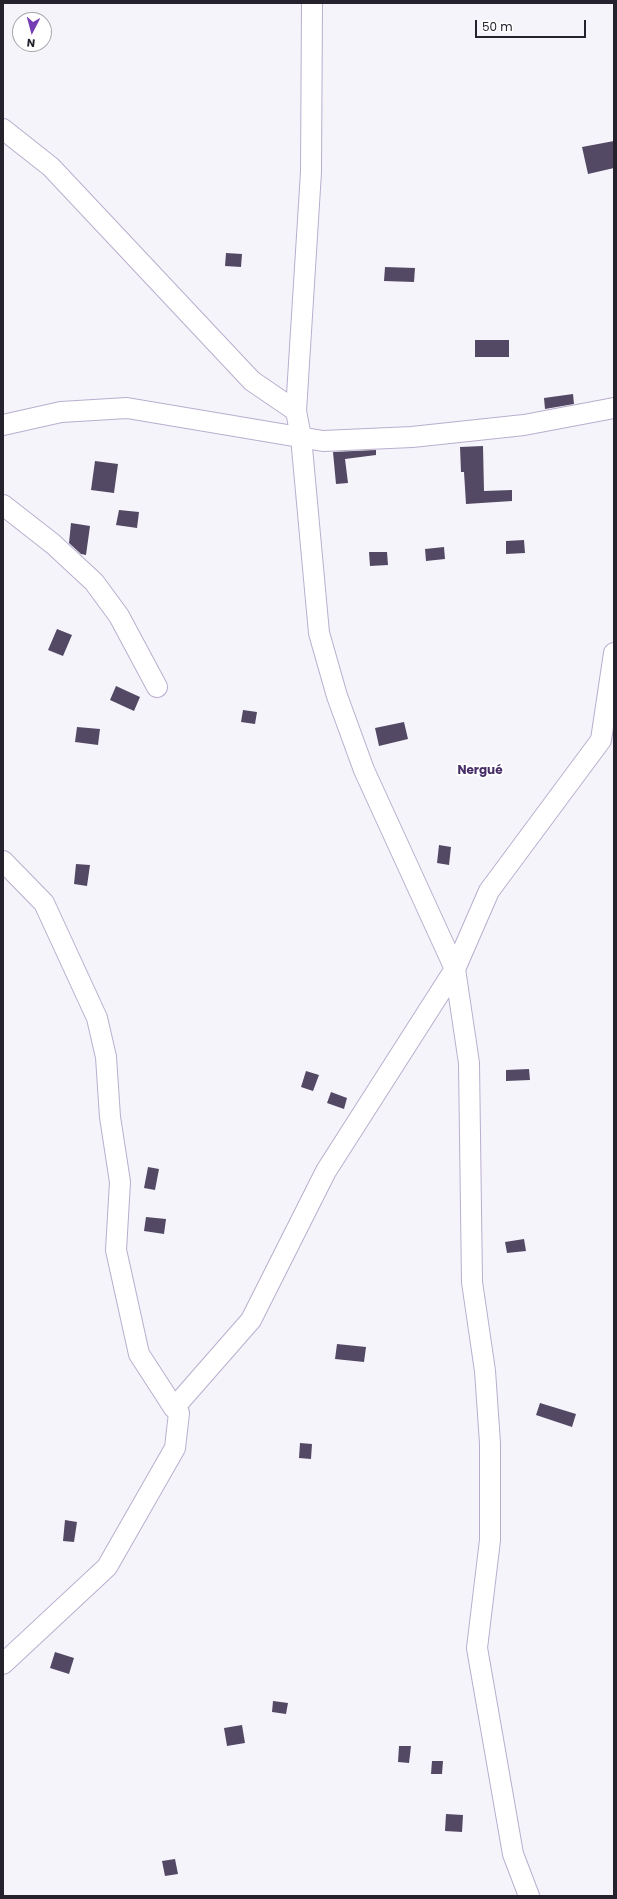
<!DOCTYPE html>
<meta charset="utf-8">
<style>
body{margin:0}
#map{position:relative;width:617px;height:1899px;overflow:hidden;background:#f6f4fb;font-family:Poppins,sans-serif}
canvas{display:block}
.frame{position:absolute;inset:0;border:4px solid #25212d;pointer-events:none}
.north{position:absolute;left:12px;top:12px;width:40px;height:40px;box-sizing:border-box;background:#fff;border:1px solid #a8a6ab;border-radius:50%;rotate:186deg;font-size:11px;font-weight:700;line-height:16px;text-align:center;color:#25212d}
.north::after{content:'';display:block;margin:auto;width:14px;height:18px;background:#753db4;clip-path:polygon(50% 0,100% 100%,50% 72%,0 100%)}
.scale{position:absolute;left:475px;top:20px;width:111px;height:18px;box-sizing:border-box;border:2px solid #25212d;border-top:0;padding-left:5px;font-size:12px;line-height:14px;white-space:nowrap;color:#25212d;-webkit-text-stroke:3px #fff;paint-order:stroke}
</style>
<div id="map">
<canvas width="617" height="1899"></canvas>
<div class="frame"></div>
<div class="north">N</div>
<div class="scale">50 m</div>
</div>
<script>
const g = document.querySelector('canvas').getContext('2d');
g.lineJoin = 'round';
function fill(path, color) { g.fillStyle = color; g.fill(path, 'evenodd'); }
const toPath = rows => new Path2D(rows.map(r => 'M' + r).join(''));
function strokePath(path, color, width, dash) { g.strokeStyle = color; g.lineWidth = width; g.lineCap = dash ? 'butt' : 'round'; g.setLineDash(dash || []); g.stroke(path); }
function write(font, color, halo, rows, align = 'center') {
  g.font = font + ' Poppins,sans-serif'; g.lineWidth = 4; g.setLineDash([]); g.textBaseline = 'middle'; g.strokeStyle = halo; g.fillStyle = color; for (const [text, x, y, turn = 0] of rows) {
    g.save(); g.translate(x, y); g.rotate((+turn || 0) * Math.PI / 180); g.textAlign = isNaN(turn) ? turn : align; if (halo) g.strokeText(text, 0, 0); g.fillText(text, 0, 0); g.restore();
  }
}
const building = toPath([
 [614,141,614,168,588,174,582,147],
 [226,253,242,254,241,267,225,266],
 [385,267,415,268,414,282,384,281],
 [475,340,509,340,509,357,475,357],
 [573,394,574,404,545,409,544,398],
 [483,446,484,491,512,490,512,501,466,504,464,472,461,472,460,447],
 [376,450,376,455,345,459,348,483,336,484,333,452],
 [95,461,118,464,114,493,91,490],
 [119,510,139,512,137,528,116,525],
 [71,523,90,526,86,555,81,554,69,543],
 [524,540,525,553,506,554,506,541],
 [444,547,445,559,426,561,425,549],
 [369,552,387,552,388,565,370,566],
 [57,629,72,635,63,656,48,650],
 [116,686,140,697,134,711,110,700],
 [243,710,257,712,255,724,241,722],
 [404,722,408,739,379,746,375,728],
 [77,727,100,729,98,745,75,742],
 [439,845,451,847,449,865,437,863],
 [76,864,90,865,87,886,74,884],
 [529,1069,530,1080,506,1081,506,1070],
 [306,1071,319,1075,313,1091,301,1087],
 [331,1092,347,1098,344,1109,327,1103],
 [148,1167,159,1169,155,1190,144,1188],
 [146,1217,166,1219,164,1234,144,1231],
 [524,1239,526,1251,507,1253,505,1242],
 [337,1344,366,1347,364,1362,335,1359],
 [540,1403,576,1414,572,1427,536,1415],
 [300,1443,312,1444,311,1459,299,1458],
 [65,1520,77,1522,74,1542,63,1541],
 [55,1652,74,1658,69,1674,50,1668],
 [273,1701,288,1703,286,1714,272,1712],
 [242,1725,245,1743,227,1746,224,1728],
 [399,1746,411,1746,409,1763,398,1762],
 [432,1761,443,1761,442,1774,431,1774],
 [446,1814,463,1815,462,1832,445,1831],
 [175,1859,178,1874,165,1876,162,1861]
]);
const minor = toPath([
 [312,3,311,172,296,411,301,437,319,633,337,696,364,770,455,969,469,1063,472,1282,485,1371,490,1443,490,1540,477,1648,513,1854,529,1896],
 [3,129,51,167,252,381,296,411],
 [3,425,61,412,127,408,323,441,412,437,524,425,614,408],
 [3,505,53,544,94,582,119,616,157,687],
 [3,861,44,903,97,1018,106,1057,110,1117,120,1182,116,1250,139,1354,174,1408,179,1413,175,1448,107,1567,3,1664],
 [174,1408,251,1320,326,1171,455,969,489,891,601,740,614,653]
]);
const quarterNames = [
 ["Nergué",480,771]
];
fill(building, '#534964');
strokePath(minor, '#b9aece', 22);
strokePath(minor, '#fff', 20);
write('bold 12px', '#462d67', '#fff', quarterNames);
</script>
